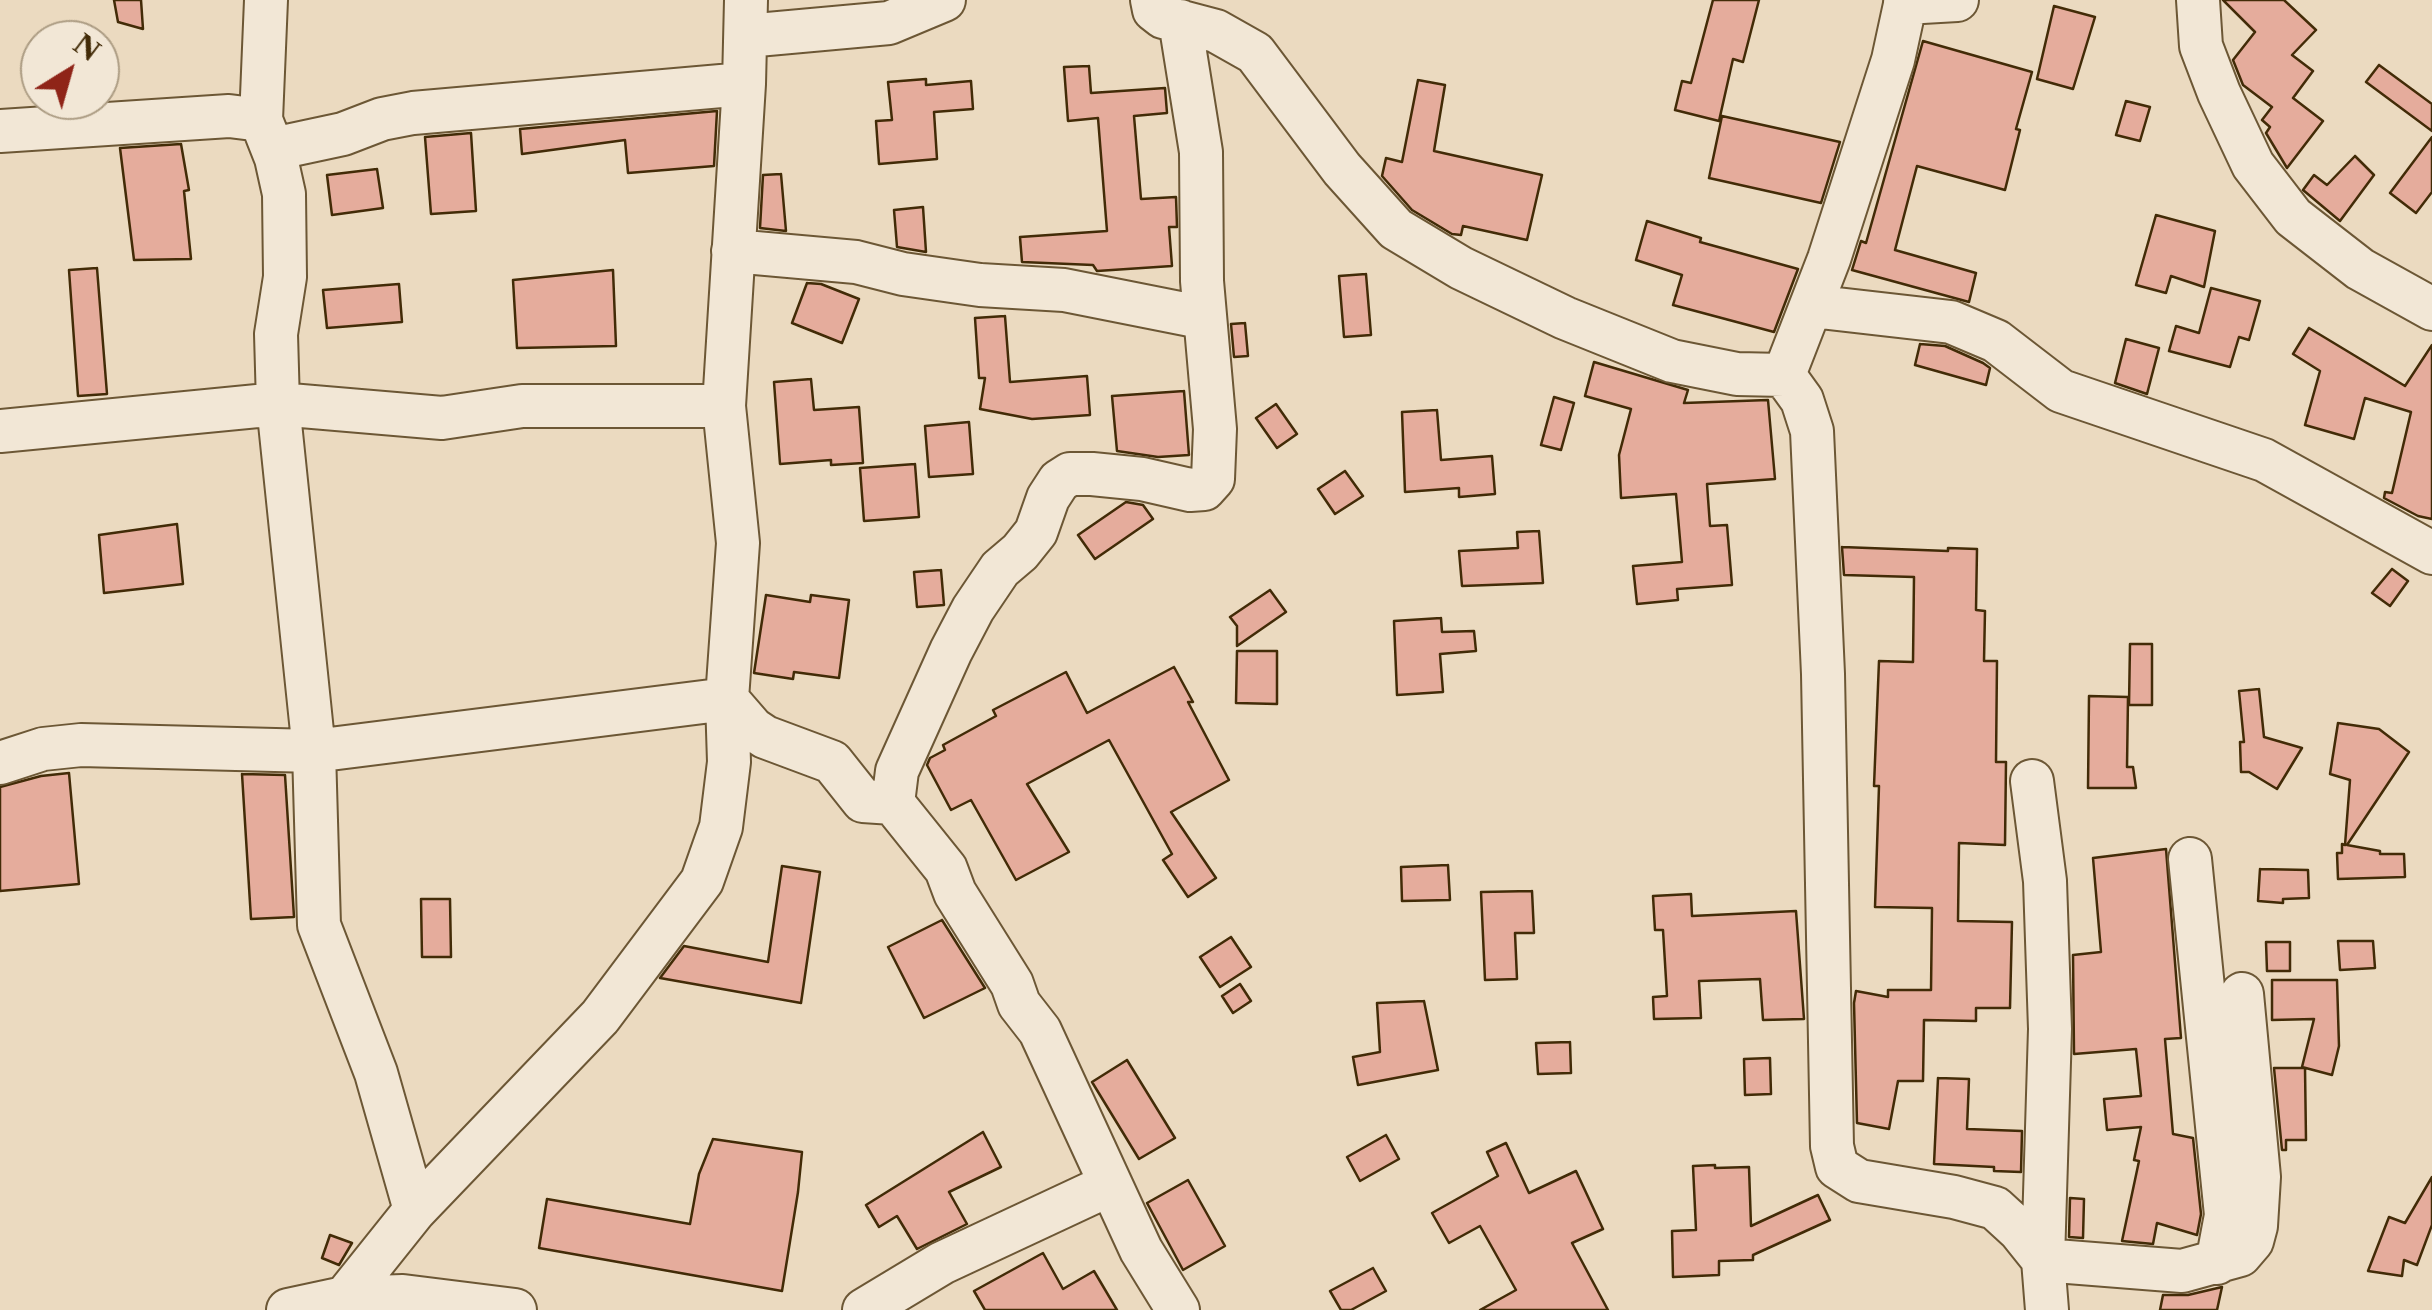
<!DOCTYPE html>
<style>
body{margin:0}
#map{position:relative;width:2432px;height:1310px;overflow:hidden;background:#ebdac0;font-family:"Libre Caslon Text",serif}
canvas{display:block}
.north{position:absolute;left:20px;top:20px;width:100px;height:100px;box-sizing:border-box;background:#f2e7d6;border:2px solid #ac9c83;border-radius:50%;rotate:37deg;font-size:28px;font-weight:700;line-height:40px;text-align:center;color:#422b07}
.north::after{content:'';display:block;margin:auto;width:35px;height:45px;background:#8f2418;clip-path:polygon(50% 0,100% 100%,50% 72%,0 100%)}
</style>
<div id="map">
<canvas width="2432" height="1310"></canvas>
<div class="north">N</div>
</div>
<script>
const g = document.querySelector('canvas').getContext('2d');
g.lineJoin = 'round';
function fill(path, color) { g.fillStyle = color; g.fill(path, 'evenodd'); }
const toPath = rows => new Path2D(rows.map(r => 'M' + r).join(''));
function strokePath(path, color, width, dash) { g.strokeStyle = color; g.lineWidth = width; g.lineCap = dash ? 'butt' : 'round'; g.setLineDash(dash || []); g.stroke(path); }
const building = toPath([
 [114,0,141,0,143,29,118,22,114,0],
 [1713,0,1759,0,1743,62,1733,59,1719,121,1675,110,1682,81,1691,83,1713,0],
 [2223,0,2284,0,2316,30,2292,55,2313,71,2293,98,2323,121,2287,168,2266,133,2270,127,2262,120,2272,107,2243,85,2233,60,2255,32,2223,0],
 [2054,6,2095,17,2073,89,2037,79,2054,6],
 [1923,41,2032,72,2016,129,2020,130,2005,190,1917,166,1895,250,1976,273,1969,302,1852,270,1861,241,1866,243,1923,41],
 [2379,65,2432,104,2432,131,2366,82,2379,65],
 [1089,66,1091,93,1165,88,1167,113,1134,116,1141,199,1176,197,1177,227,1169,227,1172,266,1097,271,1093,265,1022,262,1020,237,1107,231,1098,118,1068,121,1064,67,1089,66],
 [926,79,926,85,971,81,973,109,934,112,937,159,879,164,876,121,892,120,888,82,926,79],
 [1418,80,1445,85,1434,151,1542,175,1527,240,1463,226,1461,235,1452,234,1412,210,1382,176,1386,158,1402,162,1418,80],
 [2126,101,2150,107,2140,141,2116,135,2126,101],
 [717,111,714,166,628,173,625,140,522,154,520,129,717,111],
 [1722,116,1840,142,1821,203,1709,178,1722,116],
 [471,133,476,211,431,214,425,137,471,133],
 [2432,137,2432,192,2416,213,2390,193,2432,137],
 [181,144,189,190,184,191,191,259,134,260,120,148,181,144],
 [2355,156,2374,175,2340,221,2303,190,2314,175,2327,185,2355,156],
 [377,169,383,208,332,215,327,175,377,169],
 [781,174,786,231,760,228,763,175,781,174],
 [923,207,926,252,897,247,894,210,923,207],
 [2156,215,2215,231,2204,287,2171,276,2166,293,2136,285,2156,215],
 [1647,221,1701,238,1700,242,1798,269,1774,332,1673,305,1682,275,1636,260,1647,221],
 [97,268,107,394,78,396,69,270,97,268],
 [613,270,616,346,517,348,513,280,613,270],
 [1366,274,1371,335,1344,337,1339,276,1366,274],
 [807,283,821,284,859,299,842,343,792,323,807,283],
 [399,284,402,322,327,328,323,290,399,284],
 [2211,288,2260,301,2249,340,2239,337,2230,367,2169,351,2176,326,2199,333,2211,288],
 [1005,316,1010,382,1087,376,1090,415,1032,419,980,409,985,378,979,378,975,318,1005,316],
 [1245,323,1248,356,1234,357,1231,324,1245,323],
 [2309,328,2405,386,2432,345,2432,519,2418,516,2384,498,2385,492,2392,493,2411,412,2365,398,2354,439,2305,425,2320,371,2293,354,2309,328],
 [2126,339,2159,348,2147,394,2115,383,2126,339],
 [1920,344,1945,346,1983,363,1990,368,1986,385,1915,365,1920,344],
 [1594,362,1688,390,1684,403,1768,400,1775,479,1707,484,1710,526,1727,525,1732,585,1677,589,1678,600,1637,604,1633,566,1682,562,1676,494,1621,498,1619,455,1631,409,1585,396,1594,362],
 [811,379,814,410,859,407,863,463,831,465,831,460,780,464,774,382,811,379],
 [1184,391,1189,455,1158,457,1117,451,1112,396,1184,391],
 [1554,397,1574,403,1561,450,1541,445,1554,397],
 [1276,404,1297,434,1277,448,1256,418,1276,404],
 [1437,410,1441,460,1492,456,1495,494,1459,497,1459,488,1405,492,1402,412,1437,410],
 [969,422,973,474,929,477,925,426,969,422],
 [915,464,919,517,864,521,860,468,915,464],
 [1345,471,1363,496,1335,514,1318,489,1345,471],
 [1126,502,1143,505,1153,519,1095,559,1078,535,1126,502],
 [177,524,183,584,104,593,99,535,177,524],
 [1539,531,1543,583,1462,586,1459,551,1518,548,1517,532,1539,531],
 [1842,547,1948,551,1948,548,1977,549,1976,610,1985,611,1984,661,1997,661,1996,762,2006,762,2005,845,1959,843,1958,921,2012,922,2010,1008,1976,1008,1976,1021,1924,1020,1923,1081,1898,1081,1889,1129,1857,1123,1854,1003,1856,991,1888,997,1888,990,1931,990,1932,908,1875,907,1879,786,1874,786,1879,661,1913,662,1914,577,1844,575,1842,547],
 [2392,569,2408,581,2390,606,2372,593,2392,569],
 [941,570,944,605,917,607,914,572,941,570],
 [1270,590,1286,612,1237,646,1237,626,1230,617,1270,590],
 [766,595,810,602,811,595,849,600,839,678,794,672,793,679,754,673,766,595],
 [1441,618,1442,632,1474,631,1476,651,1440,654,1443,692,1397,695,1394,621,1441,618],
 [2130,644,2152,644,2152,705,2129,705,2130,644],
 [1237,651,1277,651,1277,704,1236,703,1237,651],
 [1174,667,1193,702,1188,702,1229,780,1171,812,1216,878,1188,897,1163,860,1172,854,1109,740,1027,784,1069,852,1016,880,971,800,951,810,927,765,930,758,945,750,943,745,996,716,993,710,1066,672,1087,713,1174,667],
 [2259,689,2264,737,2302,748,2277,789,2249,772,2241,772,2240,742,2244,742,2239,691,2259,689],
 [2089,696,2128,697,2127,767,2133,767,2136,788,2088,788,2089,696],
 [2338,723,2379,729,2409,752,2347,845,2380,851,2380,854,2404,854,2405,877,2338,879,2337,853,2342,853,2342,844,2345,845,2350,780,2330,774,2338,723],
 [69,773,79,884,0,891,0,787,41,776,69,773],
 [242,774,285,775,294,917,251,919,242,774],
 [2166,849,2181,1038,2165,1039,2173,1134,2193,1138,2201,1214,2197,1235,2157,1223,2153,1244,2122,1241,2139,1161,2134,1160,2141,1127,2107,1130,2104,1099,2141,1096,2136,1049,2074,1054,2073,955,2101,952,2093,858,2166,849],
 [1448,865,1450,900,1402,901,1401,867,1448,865],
 [782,866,820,872,801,1003,660,978,684,946,768,962,782,866],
 [2260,869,2308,870,2309,898,2283,899,2283,903,2258,901,2260,869],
 [1532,891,1534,933,1515,933,1517,979,1485,980,1481,892,1532,891],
 [1691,894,1692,916,1796,911,1804,1019,1763,1020,1760,979,1699,981,1701,1018,1654,1019,1653,997,1667,996,1663,930,1655,930,1653,896,1691,894],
 [421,899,450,899,451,957,422,957,421,899],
 [942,920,985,988,924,1018,888,947,942,920],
 [1231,937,1251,967,1220,987,1200,957,1231,937],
 [2338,941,2373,941,2375,968,2340,970,2338,941],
 [2266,942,2290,942,2290,971,2267,971,2266,942],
 [2272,980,2337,980,2339,1046,2332,1075,2302,1067,2314,1019,2272,1020,2272,980],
 [1240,984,1251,1001,1233,1013,1222,996,1240,984],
 [1424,1001,1438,1070,1358,1085,1353,1057,1380,1052,1377,1003,1424,1001],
 [1570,1042,1571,1073,1538,1074,1536,1043,1570,1042],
 [1770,1058,1771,1094,1745,1095,1744,1059,1770,1058],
 [1127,1060,1175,1138,1139,1159,1092,1082,1127,1060],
 [2274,1068,2305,1068,2306,1140,2286,1140,2286,1150,2282,1150,2274,1068],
 [1938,1078,1969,1079,1967,1129,2022,1131,2021,1172,1994,1171,1994,1167,1934,1164,1938,1078],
 [983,1132,1001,1167,949,1192,967,1224,917,1249,897,1216,879,1227,866,1205,983,1132],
 [1386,1135,1399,1159,1360,1181,1347,1157,1386,1135],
 [713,1139,802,1152,798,1192,782,1291,539,1248,547,1199,690,1224,699,1174,713,1139],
 [1506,1143,1529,1193,1576,1171,1603,1229,1572,1243,1608,1310,1480,1310,1516,1290,1480,1226,1449,1243,1432,1213,1498,1176,1487,1152,1506,1143],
 [1715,1165,1715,1168,1749,1167,1751,1226,1818,1195,1830,1220,1753,1255,1753,1260,1719,1261,1719,1275,1673,1277,1672,1231,1696,1230,1693,1166,1715,1165],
 [2432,1177,2432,1225,2417,1265,2404,1260,2402,1276,2368,1271,2389,1217,2405,1223,2432,1177],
 [1188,1180,1225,1246,1183,1270,1147,1203,1188,1180],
 [2070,1198,2084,1199,2083,1238,2069,1237,2070,1198],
 [330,1235,352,1243,339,1265,322,1258,330,1235],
 [1043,1253,1063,1289,1094,1271,1117,1310,985,1310,974,1291,1043,1253],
 [1373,1268,1386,1291,1351,1310,1341,1310,1330,1291,1373,1268],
 [2222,1287,2217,1310,2160,1310,2163,1295,2188,1295,2222,1287]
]);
const minor = toPath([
 [266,0,261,120,276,158,284,194,285,277,276,334,278,404,314,751,319,925,376,1073,415,1210],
 [1152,0,1154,10,1163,17,1216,31,1255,53,1342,169,1396,229,1461,268,1565,318,1672,361,1737,374,1784,375],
 [2198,0,2201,46,2219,93,2253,165,2293,217,2360,269,2432,309],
 [1905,3,1957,0],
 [746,36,889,23,944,0],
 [0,131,229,116,261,120],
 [273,149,343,134,382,119,413,113,744,84],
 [733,251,856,262,903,274,980,285,1064,290,1205,318],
 [1811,306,1951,322,1996,341,2061,391,2264,460,2432,553],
 [1784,375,1802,400,1812,431,1823,674,1832,1146,1837,1167,1859,1181,1954,1197,1995,1208,2019,1230,2043,1260,2182,1271,2240,1255,2252,1241,2256,1226,2259,1177,2242,994],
 [1784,375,1829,259,1893,60,1906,0],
 [0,431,278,404,442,418,522,406,724,406],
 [0,763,43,749,81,745,314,751,727,699,753,729,765,737,832,762,863,801,893,803,946,869,955,893,1012,984,1019,1004,1040,1031,1141,1250,1178,1310],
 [2032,781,2045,881,2050,1029,2043,1260,2047,1310],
 [893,803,897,771,951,651,973,609,1000,569,1020,552,1036,532,1048,498,1059,481,1070,474,1092,474,1142,479,1190,490,1204,489,1213,479,1215,429,1202,281,1201,152,1180,21],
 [2190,859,2226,1215,2217,1263],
 [288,1310,344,1298,403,1296,515,1310],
 [335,1310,415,1210,600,1017,702,881,721,827,729,762,727,699,738,543,724,406,744,84,746,0],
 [864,1310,942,1263,1109,1185]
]);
fill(building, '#e5ac9c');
strokePath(building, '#422b07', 2.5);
strokePath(minor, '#6c5735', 46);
strokePath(minor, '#f2e7d6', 42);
</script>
